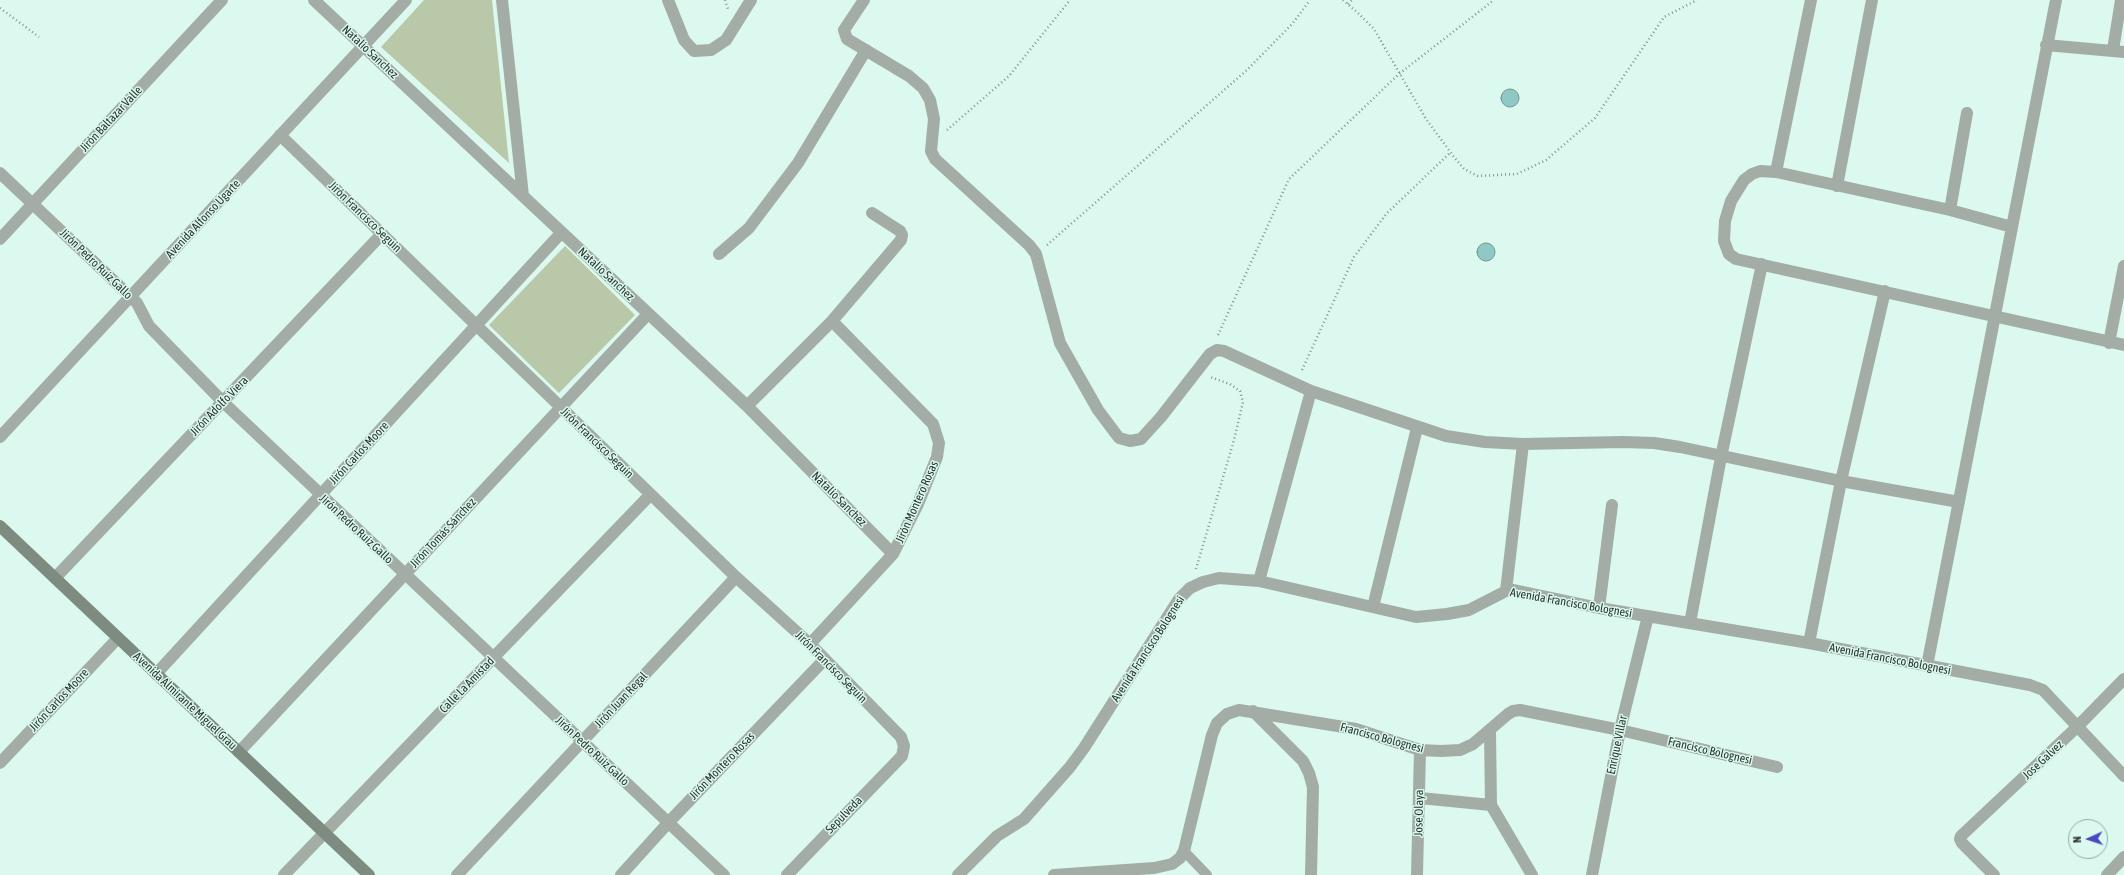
<!DOCTYPE html>
<meta charset="utf-8">
<style>
body{margin:0}
#map{position:relative;width:2124px;height:875px;overflow:hidden;background:#dbf9ee;font-family:"Asap Condensed",sans-serif}
canvas{display:block}
.north{position:absolute;left:2068px;top:819px;width:40px;height:40px;box-sizing:border-box;background:#dbf9ee;border:1px solid #94aba2;border-radius:50%;rotate:267deg;font-size:11px;font-weight:700;line-height:16px;text-align:center;color:#293531}
.north::after{content:'';display:block;margin:auto;width:14px;height:18px;background:#4a48be;clip-path:polygon(50% 0,100% 100%,50% 72%,0 100%)}
</style>
<div id="map">
<canvas width="2124" height="875"></canvas>
<div class="north">N</div>
</div>
<script>
const g = document.querySelector('canvas').getContext('2d');
g.lineJoin = 'round';
function fill(path, color) { g.fillStyle = color; g.fill(path, 'evenodd'); }
const toPath = rows => new Path2D(rows.map(r => 'M' + r).join(''));
function strokePath(path, color, width, dash) { g.strokeStyle = color; g.lineWidth = width; g.lineCap = dash ? 'butt' : 'round'; g.setLineDash(dash || []); g.stroke(path); }
function write(font, color, halo, rows, align = 'center') {
  g.font = font + ' "Asap Condensed",sans-serif'; g.lineWidth = 3; g.setLineDash([]); g.textBaseline = 'middle'; g.strokeStyle = halo; g.fillStyle = color; for (const [text, x, y, turn = 0] of rows) {
    g.save(); g.translate(x, y); g.rotate((+turn || 0) * Math.PI / 180); g.textAlign = isNaN(turn) ? turn : align; if (halo) g.strokeText(text, 0, 0); g.fillText(text, 0, 0); g.restore();
  }
}
const green = toPath([
 [424,0,492,0,509,163,381,47],
 [565,246,635,315,559,393,489,325]
]);
const building = toPath([
 '1501 98a9 9 0 1 1 18 0a9 9 0 1 1-18 0Z',
 '1477 252a9 9 0 1 1 18 0a9 9 0 1 1-18 0Z'
]);
const path = toPath([
 [725,0,728,9],
 [1343,0,1358,13,1374,29,1426,119,1454,157,1464,169,1478,176,1517,174,1546,160,1595,118,1664,17,1697,0],
 [1348,4,1352,0],
 [0,8,39,37],
 [947,130,1009,76,1070,0],
 [1047,245,1247,70,1293,23,1310,0],
 [1218,335,1289,179,1399,74,1494,0],
 [1302,370,1354,257,1387,213,1451,152],
 [1196,569,1234,440,1243,402,1240,391,1230,384,1210,377]
]);
const lane = toPath([
 [1184,851,1207,875]
]);
const street = toPath([
 [314,0,747,406,893,554],
 [502,0,523,196],
 [668,0,684,40,694,51,711,50,726,40,751,0],
 [864,0,844,30,847,39,909,76,923,88,930,100,934,119,931,151,935,159,1029,245,1036,254,1060,343,1098,410,1119,438,1130,441,1141,439,1161,417,1210,354,1217,350,1224,351,1311,391,1446,436,1485,442,1523,444,1623,442,1654,443,1680,447,1841,481,1959,502],
 [2046,45,2124,52],
 [2113,50,2121,0],
 [280,135,736,577,810,644,901,737,904,746,902,756,787,875],
 [1776,172,1811,0],
 [0,173,131,297,137,303,149,326,223,402,724,875],
 [1837,186,1872,0],
 [1950,210,1967,113],
 [2012,227,1950,210,1776,172,1760,171,1752,174,1744,180,1731,201,1725,221,1724,241,1729,254,1736,259,2124,345],
 [0,239,222,0],
 [719,254,749,228,798,163,866,50],
 [2109,343,2124,266],
 [747,406,832,321,901,240,902,235,900,231,872,213],
 [0,437,406,0],
 [55,578,382,234],
 [1259,581,1311,391],
 [1506,591,1523,444],
 [1373,607,1417,428],
 [1599,608,1612,505],
 [1690,623,1721,457,1762,264],
 [1809,643,1841,481,1885,291],
 [810,644,893,554,918,504,937,457,939,443,933,424,832,321],
 [1927,666,2056,0],
 [156,674,561,233],
 [1253,711,1303,761,1309,773,1313,787,1311,875],
 [1490,731,1491,805,1532,875],
 [239,752,648,314],
 [0,763,118,638],
 [1420,798,1491,805],
 [284,875,650,495],
 [457,875,736,577],
 [621,875,668,823,825,659],
 [958,875,997,836,1024,819,1070,767,1084,748,1179,599,1190,588,1203,582,1219,578,1259,581,1416,617,1447,614,1469,610,1506,591,1514,590,1599,608,1809,643,2030,685,2043,690,2124,776],
 [1054,875,1154,868,1172,864,1180,858,1184,851,1212,735,1217,723,1227,714,1239,710,1356,729,1420,750,1441,751,1460,750,1473,744,1508,714,1513,711,1520,710,1620,730,1777,767],
 [1417,875,1420,750],
 [1592,875,1620,730,1648,616],
 [1994,875,1962,843,1960,839,1961,836,2076,728,2124,679],
 [2107,875,2124,857]
]);
const secondary = toPath([
 [0,526,369,875]
]);
const streetNames = [
 ["Natalio Sanchez",370,52,43],
 ["Jirón Baltazar Valle",111,119,-47],
 ["Jirón Francisco Seguin",365,217,44],
 ["Avenida Alfonso Ugarte",203,219,-47],
 ["Jirón Pedro Ruiz Gallo",96,264,44],
 ["Natalio Sanchez",606,274,43],
 ["Jirón Adolfo Viera",219,406,-46],
 ["Jirón Francisco Seguin",597,443,44],
 ["Jirón Carlos Moore",359,453,-47],
 ["Natalio Sanchez",839,499,45],
 ["Jirón Montero Rosas",917,502,-66],
 ["Jirón Pedro Ruiz Gallo",356,529,43],
 ["Jirón Tomás Sánchez",443,533,-47],
 ["Avenida Francisco Bolognesi",1571,603,10],
 ["Avenida Francisco Bolognesi",1148,649,-57],
 ["Avenida Francisco Bolognesi",1890,659,11],
 ["Jirón Francisco Seguin",831,667,45],
 ["Calle La Amistad",467,685,-46],
 ["Jirón Carlos Moore",59,700,-47],
 ["Jirón Juan Regal",621,700,-47],
 ["Avenida Almirante Miguel Grau",185,701,43],
 ["Francisco Bolognesi",1382,738,15],
 ["Enrique Villar",1617,745,-78],
 ["Jirón Pedro Ruiz Gallo",592,751,43],
 ["Francisco Bolognesi",1710,751,13],
 ["Jose Galvez",2043,760,-43],
 ["Jirón Montero Rosas",722,766,-46],
 ["Jose Olaya",1419,813,-89],
 ["Sepulveda",844,815,-46]
];
fill(green, '#b8c8a9');
fill(building, '#90c8c6');
strokePath(building, '#759493', 1);
strokePath(path, '#829790', 2.5, [1, 3]);
strokePath(lane, '#a3ada5', 10);
strokePath(street, '#a3ada5', 12);
strokePath(secondary, '#7d8b80', 12);
write('12px', '#293531', '#dbf9ee', streetNames);
</script>
